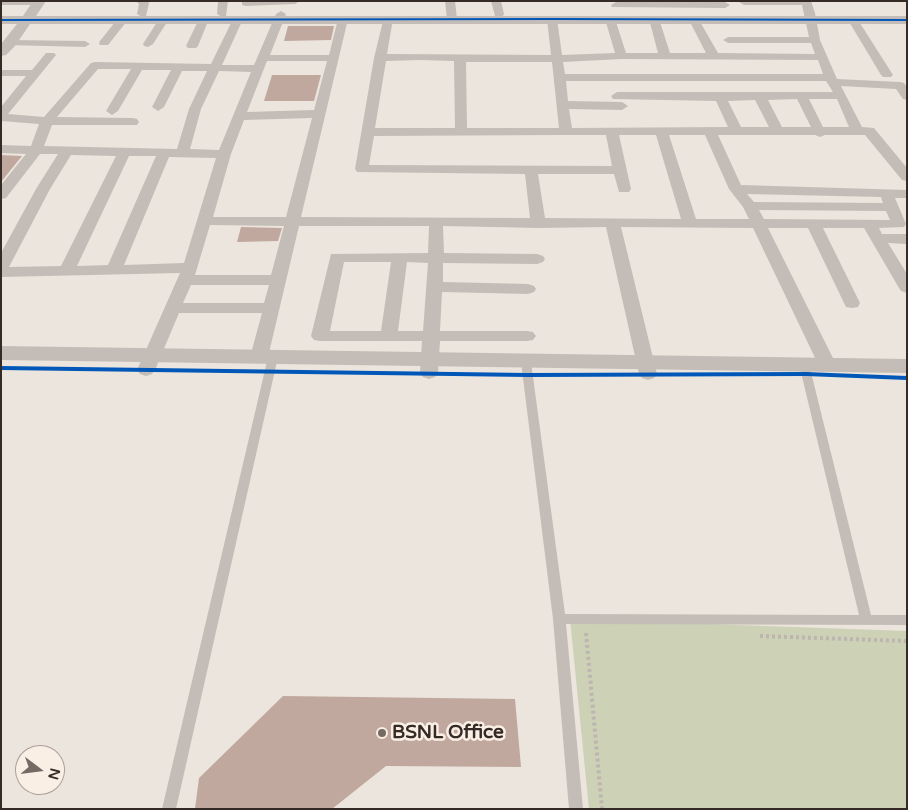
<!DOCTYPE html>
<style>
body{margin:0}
#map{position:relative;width:908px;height:810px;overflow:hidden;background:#ece5dd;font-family:"Varela Round",sans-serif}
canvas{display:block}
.frame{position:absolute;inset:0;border:2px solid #352a25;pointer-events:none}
.north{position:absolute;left:15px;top:745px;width:50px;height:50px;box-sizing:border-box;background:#f9efe4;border:1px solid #aba098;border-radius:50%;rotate:105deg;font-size:14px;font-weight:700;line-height:20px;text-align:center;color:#352a25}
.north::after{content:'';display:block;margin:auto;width:18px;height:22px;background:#756b65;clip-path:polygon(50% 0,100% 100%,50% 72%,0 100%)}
</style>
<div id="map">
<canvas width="908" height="810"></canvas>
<div class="frame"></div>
<div class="north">N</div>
</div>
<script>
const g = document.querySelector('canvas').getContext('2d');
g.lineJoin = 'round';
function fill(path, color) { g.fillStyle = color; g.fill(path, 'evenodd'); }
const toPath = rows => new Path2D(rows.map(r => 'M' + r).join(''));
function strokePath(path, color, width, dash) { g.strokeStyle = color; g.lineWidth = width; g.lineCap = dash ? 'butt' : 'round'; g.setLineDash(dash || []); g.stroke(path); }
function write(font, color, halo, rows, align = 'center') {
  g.font = font + ' "Varela Round",sans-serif'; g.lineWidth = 5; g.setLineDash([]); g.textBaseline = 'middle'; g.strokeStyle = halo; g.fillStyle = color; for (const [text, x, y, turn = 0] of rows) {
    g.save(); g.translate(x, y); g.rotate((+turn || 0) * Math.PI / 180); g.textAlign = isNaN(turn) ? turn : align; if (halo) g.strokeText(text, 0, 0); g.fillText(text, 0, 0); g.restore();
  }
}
const green = toPath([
 [570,619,907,631,907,809,589,809]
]);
const building = toPath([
 [288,26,334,26,331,40,284,41],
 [272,75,321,75,314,101,264,101],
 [1,155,22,156,1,182],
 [241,227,282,228,278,241,237,242],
 [283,696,515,699,521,767,386,766,332,809,195,809,199,778]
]);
const path = toPath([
 [586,633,602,809],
 [760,636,907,641]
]);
const service = toPath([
 [273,354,278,357,176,809,162,809,268,357,273,354],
 [526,359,531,362,565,614,859,615,799,364,804,361,809,364,871,615,907,615,907,625,566,624,583,809,569,809,553,619,521,362,526,359]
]);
const minor = toPath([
 [1,1,44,1,44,2,39,5,1,5,1,1],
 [136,1,148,1,149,3,146,16,142,17,137,14,139,4,136,1],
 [218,1,228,1,226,16,222,17,217,14,218,1],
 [242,1,300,1,295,4,246,6,242,5,242,1],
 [445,1,455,1,457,19,456,21,448,21,447,19,445,1],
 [491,1,501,1,504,14,503,16,495,16,491,1],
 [811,1,815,13,820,40,837,79,900,82,904,83,907,87,907,100,903,99,896,89,841,86,862,127,874,128,907,168,907,181,902,180,865,135,825,135,820,137,815,135,718,135,741,185,907,190,907,198,895,198,906,224,904,227,879,228,882,234,907,234,907,244,888,243,907,274,907,293,901,291,899,288,864,228,823,228,860,303,858,307,852,308,846,307,844,303,808,228,768,228,836,364,833,368,827,370,821,368,818,364,753,228,621,227,657,374,654,378,648,380,642,378,639,374,606,227,538,228,443,226,444,253,537,254,543,256,545,259,543,262,537,264,443,263,443,282,528,284,534,286,536,289,534,292,528,294,442,292,440,331,527,331,533,332,536,336,533,340,527,341,440,341,438,373,435,377,429,379,423,377,420,373,422,341,320,341,314,340,311,336,331,254,428,253,429,226,299,226,268,357,265,361,259,362,253,361,250,357,262,313,179,313,155,370,152,374,146,376,140,374,137,370,180,273,1,277,1,253,36,189,58,154,40,154,6,198,1,199,1,185,26,154,1,153,1,145,31,146,39,124,1,121,1,107,26,76,1,76,1,70,32,70,46,53,54,53,56,55,8,114,44,117,91,63,95,62,211,64,233,19,238,16,243,19,222,65,254,65,276,14,281,11,286,14,270,55,329,55,338,19,339,17,347,17,348,19,301,217,530,218,525,174,357,172,355,169,374,58,384,17,392,17,393,19,387,54,551,55,547,19,552,16,557,19,562,55,615,53,605,19,610,16,615,19,626,53,658,53,649,19,654,16,659,19,670,53,706,53,689,20,694,17,699,20,718,53,815,54,811,43,728,43,723,40,728,37,809,37,802,5,744,5,739,2,811,1],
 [622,59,818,60,823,74,565,74,563,62,622,59],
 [421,60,454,61,455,128,375,128,386,61,421,60],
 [267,61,327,61,314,110,247,112,267,61],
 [466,62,552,62,559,128,467,128,466,62],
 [98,69,131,69,106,111,112,115,118,111,142,70,171,70,152,107,158,111,164,107,182,71,207,71,189,109,177,149,44,146,52,125,137,125,139,122,137,119,133,118,57,117,98,69],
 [219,71,251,72,219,150,190,149,201,109,219,71],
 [566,81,826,81,833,92,617,92,611,96,613,99,716,101,728,127,572,128,569,109,622,110,628,106,622,102,568,101,566,81],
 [797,99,811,127,782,127,768,100,797,99],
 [809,99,837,99,849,127,823,127,809,99],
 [755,100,769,127,741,127,728,101,755,100],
 [312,118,286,217,213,217,231,154,244,120,312,118],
 [561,135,606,135,612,166,369,165,374,136,561,135],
 [619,135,656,135,681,219,545,218,538,174,614,174,619,192,629,192,631,189,619,135],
 [669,135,705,135,729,189,743,207,749,219,696,219,669,135],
 [71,155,116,156,61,266,9,267,50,189,71,155],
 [129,156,156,156,108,265,77,266,129,156],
 [169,157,216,158,184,263,124,265,169,157],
 [747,194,881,197,883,203,754,202,747,194],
 [759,210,886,211,890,220,764,219,759,210],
 [210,225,284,226,271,275,195,275,210,225],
 [344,262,391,262,381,331,330,331,344,262],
 [407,262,428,263,423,331,398,331,407,262],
 [191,285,269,285,264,303,183,303,191,285],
 [616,2,725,2,730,5,725,8,612,7,611,5,616,2],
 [123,16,127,17,128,19,127,21,108,45,100,45,99,43,100,41,119,17,123,16],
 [164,16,169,19,153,44,148,47,144,46,143,44,159,19,164,16],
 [204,16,209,19,198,46,196,48,188,48,186,46,199,19,204,16],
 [853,17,858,20,893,75,891,77,883,77,881,75,848,20,853,17],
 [10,40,85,41,90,44,85,47,6,45,5,43,6,41,10,40]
]);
const tertiary = toPath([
 [33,1,46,1,36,16,907,16,907,24,30,24,15,46,6,55,1,56,1,44,17,24,1,24,1,16,23,16,33,1],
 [1,346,907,359,907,373,1,360,1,346]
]);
const cycleway = toPath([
 [552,18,907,19,907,21,552,20,1,21,1,19,552,18],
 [1,366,528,373,806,372,907,376,907,380,806,376,528,377,1,370,1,366]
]);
const markers = [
 [382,733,5,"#756b65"]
];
const nearPoinames = [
 ["BSNL Office",392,733]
];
fill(green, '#cdd1b6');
fill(building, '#c0a89e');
strokePath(path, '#bdb5b0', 4, [3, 3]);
fill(service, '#c4bdb7');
fill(minor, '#c4bdb7');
fill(tertiary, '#c4bdb7');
fill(cycleway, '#0057b8');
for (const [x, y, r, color] of markers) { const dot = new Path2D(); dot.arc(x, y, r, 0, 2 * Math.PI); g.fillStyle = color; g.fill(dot); strokePath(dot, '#f9efe4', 2); }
write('bold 19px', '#352a25', '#f9efe4', nearPoinames, 'left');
</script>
